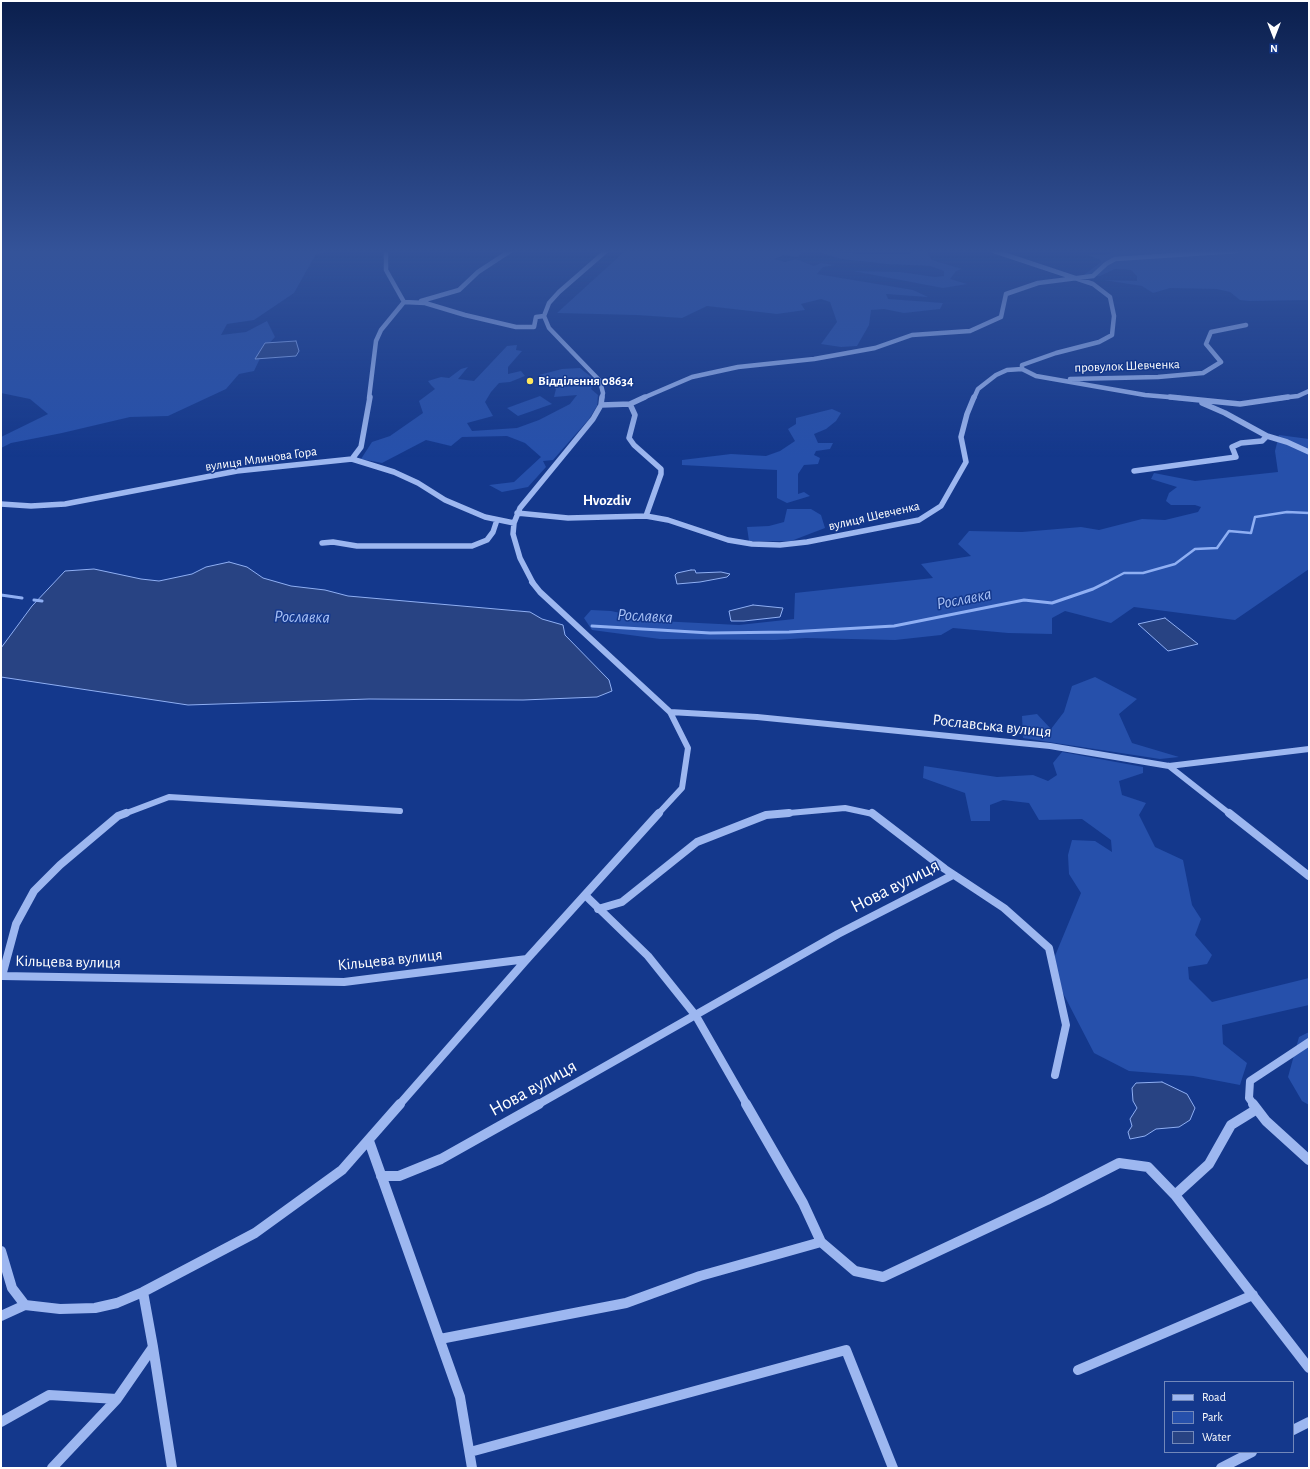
<!DOCTYPE html>
<meta charset="utf-8">
<style>
body{margin:0}
#map{position:relative;width:1310px;height:1469px;overflow:hidden;background:#14388c;font-family:"Alegreya Sans",sans-serif}
canvas{display:block}
.frame{position:absolute;inset:0;border:2px solid #fff;pointer-events:none}
.legend{position:absolute;left:1164px;top:1381px;width:130px;height:72px;box-sizing:border-box;background:#14388c;border:1px solid #7288ba;margin:0;padding:5px 7px;list-style:none;font-size:12px;color:#fff}
.legend li{display:flex;align-items:center;gap:8px;height:20px}
.legend b{width:20px;border:1px solid #7288ba}
.north{position:absolute;left:1254px;top:16px;width:40px;height:40px;-webkit-text-stroke:3px #14388c;paint-order:stroke;rotate:180deg;font-size:11px;font-weight:700;line-height:16px;text-align:center;color:#fff}
.north::after{content:'';display:block;margin:auto;width:14px;height:18px;background:#fff;clip-path:polygon(50% 0,100% 100%,50% 72%,0 100%)}
</style>
<div id="map">
<canvas width="1310" height="1469"></canvas>
<div class="frame"></div>
<ul class="legend">
<li><b style="height:5px;background:#9db7f0"></b>Road</li>
<li><b style="height:11px;background:#2650ab"></b>Park</li>
<li><b style="height:11px;background:#284383"></b>Water</li>
</ul>
<div class="north">N</div>
</div>
<script>
const g = document.querySelector('canvas').getContext('2d');
g.lineJoin = 'round';
function fill(path, color) { g.fillStyle = color; g.fill(path, 'evenodd'); }
const toPath = rows => new Path2D(rows.map(r => 'M' + r).join(''));
function strokePath(path, color, width, dash) { g.strokeStyle = color; g.lineWidth = width; g.lineCap = dash ? 'butt' : 'round'; g.setLineDash(dash || []); g.stroke(path); }
function write(font, color, halo, rows, align = 'center') {
  g.font = font + ' "Alegreya Sans",sans-serif'; g.lineWidth = 3; g.setLineDash([]); g.textBaseline = 'middle'; g.strokeStyle = halo; g.fillStyle = color; for (const [text, x, y, turn = 0] of rows) {
    g.save(); g.translate(x, y); g.rotate((+turn || 0) * Math.PI / 180); g.textAlign = isNaN(turn) ? turn : align; if (halo) g.strokeText(text, 0, 0); g.fillText(text, 0, 0); g.restore();
  }
}
const green = toPath([
 [1,251,331,251,316,254,294,293,254,320,227,324,221,335,246,332,267,321,275,337,265,348,254,371,239,374,226,389,168,416,130,417,62,433,11,443,1,448,1,437,48,414,30,399,1,393],
 [625,251,794,251,801,253,798,257,784,255,774,259,785,262,796,259,814,266,821,263,835,265,823,267,817,274,913,290,928,297,886,294,888,299,943,303,940,309,904,313,884,309,871,310,869,325,857,346,841,347,821,344,837,322,830,302,821,299,801,304,805,310,777,314,707,306,682,318,637,315,557,313],
 [816,251,861,254,910,254,917,251,929,251,928,254,932,260,962,269,956,271,950,279,967,284,943,288,853,271,900,272,935,277,944,276,944,271,930,266,887,264,841,259],
 [1116,251,1309,251,1309,300,1249,301,1240,300,1230,292,1217,289,1170,288,1153,293,1142,286,1104,280,1137,281,1137,276,1131,270,1115,269,1100,276,1084,275,1101,262,1100,260,1089,255,1106,255],
 [517,345,516,350,522,351,508,367,508,374,521,371,525,376,510,382,499,383,491,392,485,402,493,416,467,423,472,431,517,428,539,420,570,404,577,395,554,397,556,389,539,375,562,369,580,368,595,380,591,389,598,395,597,406,589,419,553,460,543,461,546,467,528,487,502,492,489,485,514,482,541,457,525,443,507,436,462,437,451,446,426,440,382,463,361,459,372,442,390,436,423,413,419,401,435,389,431,385,428,381,441,377,449,378,461,369,468,367,458,379,474,381,507,346],
 [540,396,552,404,518,416,507,408],
 [832,409,841,413,836,421,826,429,814,434,818,443,833,443,830,449,816,451,814,455,820,458,818,464,804,465,798,474,798,494,804,492,810,496,787,503,777,498,777,470,682,465,682,460,731,454,766,456,780,451,795,441,788,429,796,424,796,418],
 [1279,435,1309,439,1309,569,1235,620,1134,607,1111,623,1065,611,1052,618,1052,634,1008,633,953,628,941,635,895,640,806,638,775,640,660,639,592,630,584,618,591,610,611,611,659,621,739,625,794,619,795,593,933,578,921,564,971,556,958,544,969,531,1022,532,1081,527,1099,530,1142,519,1165,520,1198,512,1201,507,1195,505,1171,505,1166,501,1169,493,1177,487,1151,479,1154,473,1195,481,1278,472,1275,451],
 [787,509,811,509,821,515,825,528,791,541,749,541,747,527,769,526,784,522],
 [1095,677,1137,699,1119,714,1132,743,1179,757,1160,759,1023,738,1022,716,1037,714,1051,729,1064,712,1072,686],
 [1062,752,1143,767,1143,773,1119,781,1122,795,1146,803,1139,815,1155,847,1183,860,1192,905,1201,919,1195,935,1212,955,1207,964,1188,967,1189,979,1212,1002,1309,978,1309,1005,1222,1025,1223,1044,1247,1063,1240,1085,1193,1076,1129,1071,1094,1053,1050,968,1081,893,1069,874,1068,855,1072,840,1095,841,1112,852,1111,840,1082,819,1039,820,1029,803,1003,800,990,805,990,821,971,821,965,793,923,778,924,766,997,777,1033,775,1048,781,1057,775,1053,763],
 [1309,1032,1309,1105,1302,1101,1288,1077,1299,1037]
]);
const water = toPath([
 [296,341,299,351,296,356,255,359,265,343,296,341],
 [229,562,247,567,263,578,291,586,325,590,348,596,530,612,542,619,563,625,565,635,609,680,612,691,597,697,523,700,369,699,188,705,1,677,1,648,32,606,65,571,94,569,141,579,159,581,192,574,206,567,229,562],
 [691,570,695,570,696,573,721,572,730,574,727,577,700,582,677,584,675,575,677,573,691,570],
 [753,605,783,608,780,617,744,621,731,621,729,611,753,605],
 [1165,618,1198,644,1168,651,1138,624,1165,618],
 [1162,1082,1187,1094,1195,1108,1190,1120,1179,1127,1156,1129,1145,1136,1130,1139,1128,1132,1132,1126,1130,1119,1137,1108,1133,1101,1132,1088,1136,1083,1162,1082]
]);
const streamFar1 = toPath([
 [1105,583,1124,573,1143,573,1175,564,1195,549,1217,548,1229,531,1251,533,1255,517,1287,512,1309,513]
]);
const stream = toPath([
 [1,595,22,598],
 [34,600,42,601],
 [592,626,710,633,789,632,894,626,1024,600,1052,603,1093,589,1107,582]
]);
const minorFar4 = toPath([
 [421,301,459,290,478,272,510,251],
 [404,302,425,303,465,315,516,327,534,327,536,317,544,316],
 [1022,369,1036,376,1145,395,1180,398],
 [1070,379,1158,377,1203,373,1221,362,1206,344,1211,332,1246,325],
 [369,398,376,341,381,330,404,302,386,270,386,251],
 [602,398,603,393,600,381,549,328,544,316,549,303,559,292,606,251],
 [643,398,692,377,738,367,814,359,875,348,912,335,970,331,1001,317,1006,294,1038,283,1093,276,1106,264,1115,259,1237,251],
 [974,398,978,389,996,375,1007,370,1022,369,1022,365,1056,353,1099,342,1112,335,1114,316,1110,297,1093,284,994,251],
 [1281,398,1298,396,1309,391]
]);
const minorFar3 = toPath([
 [1170,397,1240,404,1288,397],
 [630,404,635,415,629,438,634,445,661,469,661,474,646,516],
 [601,405,630,404,645,397],
 [1267,436,1287,442,1309,452],
 [352,459,361,447,370,397],
 [1134,471,1236,457,1232,447,1241,443,1262,441,1267,436,1225,413,1202,403],
 [1,504,31,506,65,504,237,471,352,459,394,472,418,483,445,500,485,517,514,523],
 [517,513,568,518,646,516,668,520,728,540,752,544,780,545,807,542,919,520,941,506,966,462,961,437,967,414,974,397],
 [322,543,333,542,357,546,472,546,487,540,493,532,497,520],
 [533,583,520,558,513,534,514,523,520,508,593,419,601,405,602,397]
]);
const minorFar2 = toPath([
 [532,582,540,592,670,712,688,748,682,788,658,814],
 [670,712,757,717,1050,746,1169,766,1309,749],
 [1169,766,1230,814],
 [124,814,169,797,400,811],
 [778,814,845,808,873,814]
]);
const minorFar1 = toPath([
 [872,813,945,869,1004,908,1049,948,1066,1025,1055,1075],
 [1229,813,1309,876],
 [585,895,648,956,696,1016,747,1105],
 [598,909,622,902,697,842,766,815,789,813],
 [2,976,344,982,527,959],
 [2,976,16,924,34,891,60,865,118,816,126,813],
 [399,1105,527,959,659,813],
 [537,1105,838,934,953,875],
 [1254,1105,1249,1098,1250,1081,1309,1042]
]);
const minor = toPath([
 [746,1104,803,1203,821,1242],
 [1253,1104,1266,1121,1309,1160],
 [369,1141,460,1397,472,1468],
 [381,1176,399,1176,441,1159,539,1104],
 [1175,1195,1209,1164,1231,1125,1257,1109],
 [1,1251,12,1288,25,1305,60,1309,95,1308,117,1303,143,1292,255,1233,342,1170,400,1104],
 [1,1316,25,1305],
 [440,1339,626,1303,700,1276,821,1242,855,1271,883,1277,1047,1200,1119,1163,1148,1167,1175,1195,1309,1368],
 [153,1347,172,1468],
 [1078,1370,1253,1295],
 [1,1422,49,1395,117,1399],
 [1293,1430,1309,1422],
 [470,1452,846,1350,893,1468],
 [52,1468,117,1399,153,1347,143,1292],
 [1221,1468,1252,1452]
]);
const markers = [
 [530,381,4,"#ffe75c"]
];
const farStreetnames = [
 ["провулок Шевченка",1127,366,-2],
 ["вулиця Млинова Гора",261,459,-8],
 ["вулиця Шевченка",874,516,-13]
];
const farPoinames = [
 ["Відділення 08634",538,381]
];
const farQuarternames = [
 ["Hvozdiv",607,500]
];
const streetNames = [
 ["Рославська вулиця",992,726,6],
 ["Кільцева вулиця",390,960,-6],
 ["Кільцева вулиця",68,962,1]
];
const waterNames = [
 ["Рославка",964,599,-11],
 ["Рославка",645,616,3],
 ["Рославка",302,617,1]
];
const nearStreetnames = [
 ["Нова вулиця",895,886,-27],
 ["Нова вулиця",533,1088,-29]
];
fill(green, '#2650ab');
fill(water, '#284383');
strokePath(water, '#8faff3', 1);
strokePath(streamFar1, '#8faff3', 2.5);
strokePath(stream, '#8faff3', 3);
strokePath(minorFar4, '#9db7f0', 4.5);
strokePath(minorFar3, '#9db7f0', 5.5);
strokePath(minorFar2, '#9db7f0', 6);
strokePath(minorFar1, '#9db7f0', 8);
strokePath(minor, '#9db7f0', 10);
const sky = g.createLinearGradient(0, 0, 0, 457);
sky.addColorStop(0, '#0b1f4d');
sky.addColorStop(0.55, '#345399');
sky.addColorStop(1, '#34539900');
g.fillStyle = sky;
g.fillRect(0, 0, 1310, 457);
for (const [x, y, r, color] of markers) { const dot = new Path2D(); dot.arc(x, y, r, 0, 2 * Math.PI); g.fillStyle = color; g.fill(dot); strokePath(dot, '#14388c', 1.5); }
write('13px', '#fff', '#14388c', farStreetnames);
write('bold 13px', '#fff', '#14388c', farPoinames, 'left');
write('bold 15px', '#fff', '#14388c', farQuarternames);
write('16px', '#fff', '#14388c', streetNames);
write('italic 17px', '#a9c2f7', '#14388c', waterNames);
write('19px', '#fff', '#14388c', nearStreetnames);
</script>
